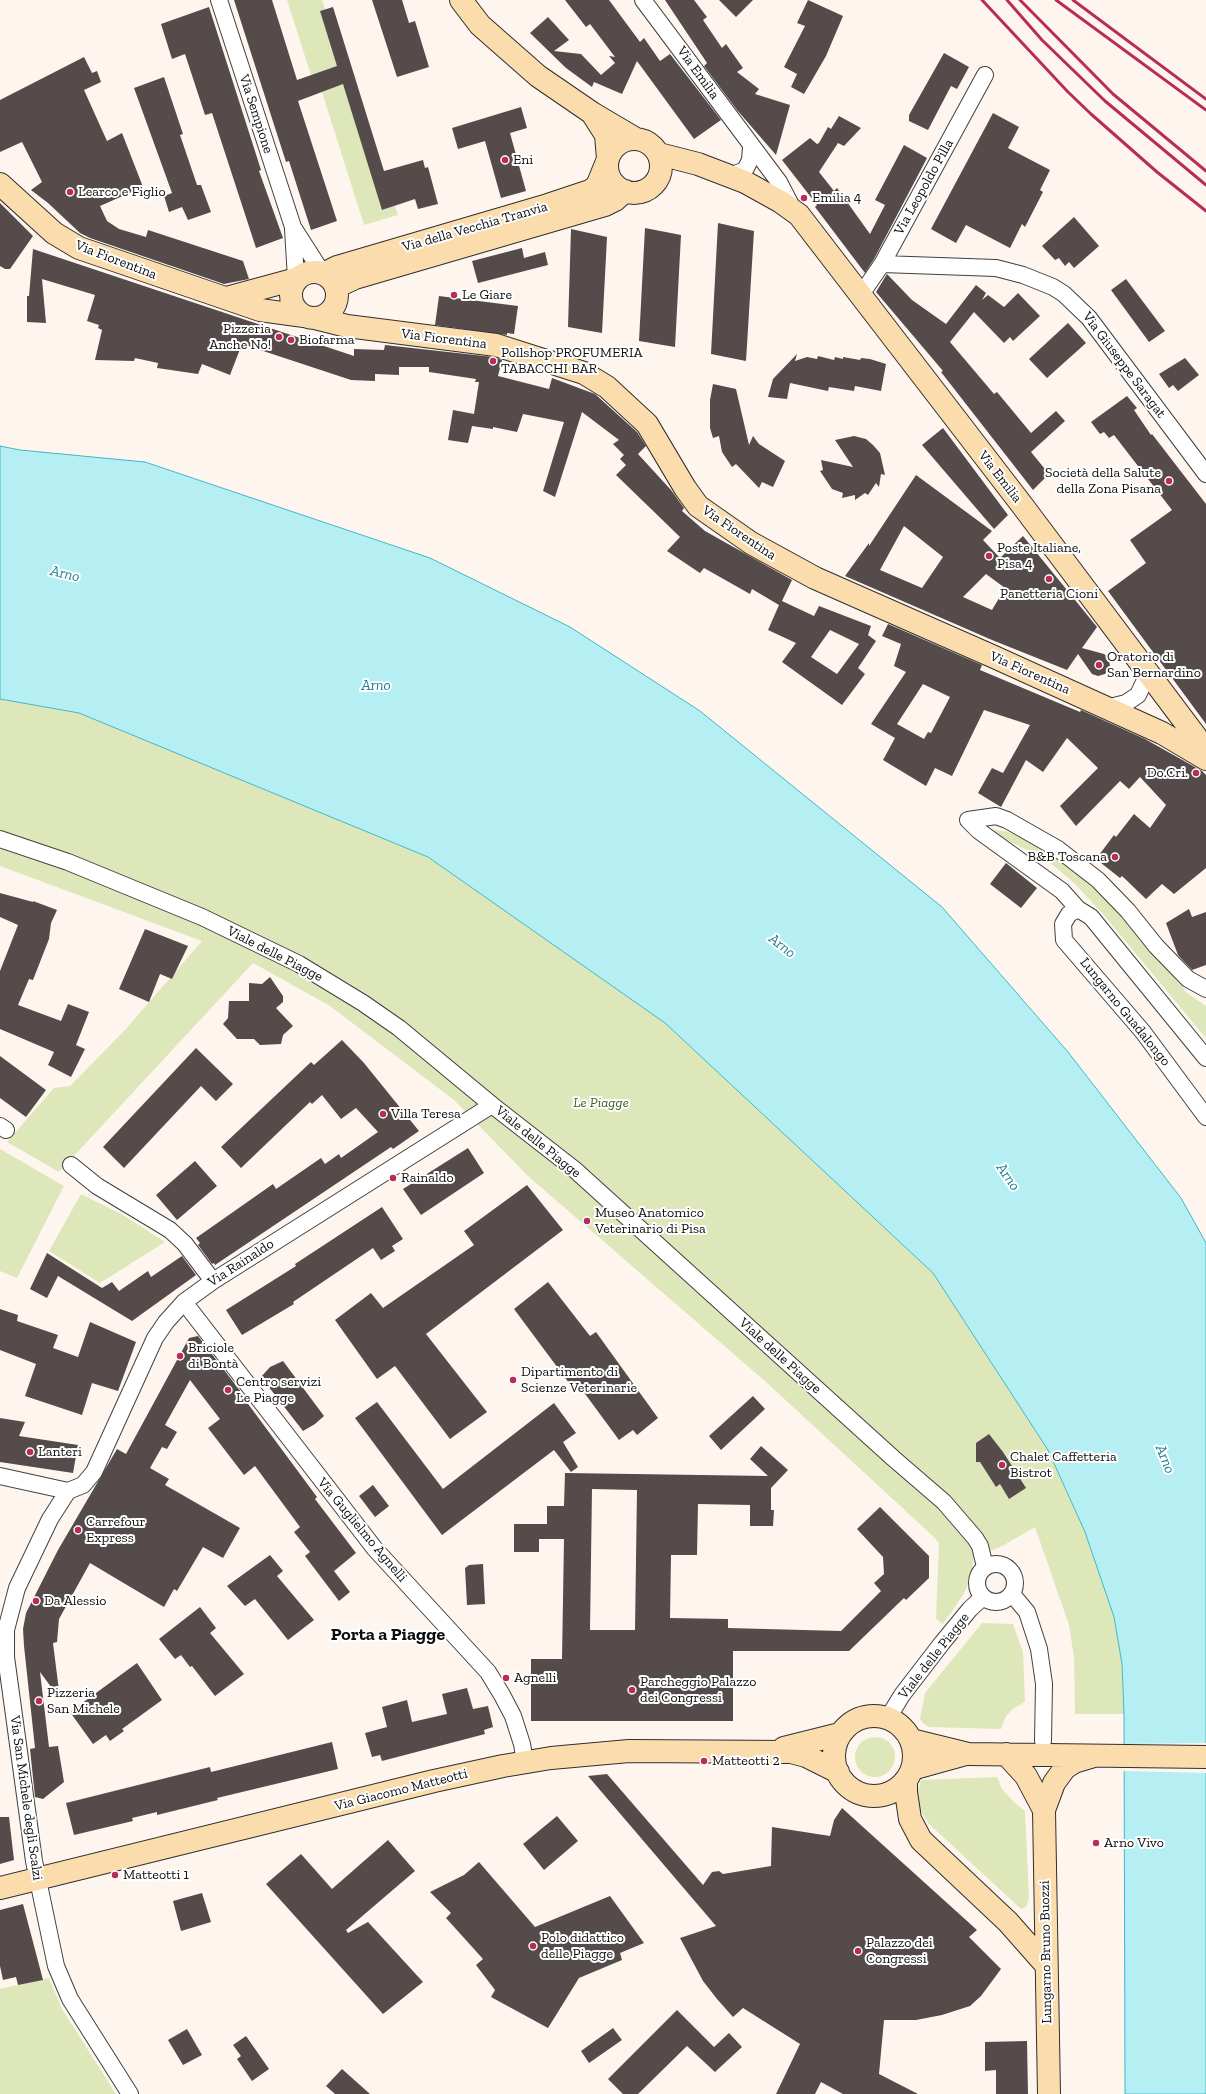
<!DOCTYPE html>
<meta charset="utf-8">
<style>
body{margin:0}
canvas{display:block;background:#fef6ee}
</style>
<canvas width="1206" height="2094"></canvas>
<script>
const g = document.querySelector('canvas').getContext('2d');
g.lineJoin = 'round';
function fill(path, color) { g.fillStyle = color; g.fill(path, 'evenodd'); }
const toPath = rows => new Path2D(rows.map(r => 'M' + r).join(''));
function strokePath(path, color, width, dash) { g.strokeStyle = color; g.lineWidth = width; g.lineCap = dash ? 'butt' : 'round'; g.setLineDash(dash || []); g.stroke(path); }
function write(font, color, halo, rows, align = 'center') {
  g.font = font + ' "Zilla Slab",serif'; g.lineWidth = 4; g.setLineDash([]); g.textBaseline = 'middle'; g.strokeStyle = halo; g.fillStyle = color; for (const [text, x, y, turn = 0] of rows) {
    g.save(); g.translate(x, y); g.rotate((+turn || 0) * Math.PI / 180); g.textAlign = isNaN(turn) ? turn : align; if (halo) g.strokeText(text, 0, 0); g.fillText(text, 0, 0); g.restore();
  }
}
const green = toPath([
 [287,0,322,0,325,9,320,11,337,63,349,60,356,79,343,83,383,210,395,206,398,215,364,225,322,92,311,75],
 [0,699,79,713,428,857,665,1023,933,1273,1048,1450,1085,1532,1114,1617,1122,1664,1124,1714,1075,1714,1074,1657,1069,1625,1035,1527,1004,1545,973,1559,972,1576,963,1595,943,1624,936,1619,939,1543,936,1539,766,1382,528,1176,454,1100,330,1006,253,963,59,1172,7,1142,54,1088,70,1086,126,1029,202,941,0,866],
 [990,829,1008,832,1022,838,1069,865,1095,883,1187,993,1206,1006,1206,1038,1102,913,1074,883,1047,860,988,831],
 [0,1149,64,1186,17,1278,0,1271],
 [81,1194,123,1215,165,1242,100,1283,49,1251],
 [982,1623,1013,1624,1023,1652,1025,1702,1014,1708,1006,1716,1001,1729,929,1727,923,1723,920,1719,925,1693],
 '855 1757a20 20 0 1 1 40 0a20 20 0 1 1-40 0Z',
 [997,1777,1002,1789,1014,1802,1025,1811,1029,1899,1026,1907,1021,1909,929,1824,918,1807,918,1790,921,1780],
 [49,1978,62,2009,116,2094,0,2094,0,1989]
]);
const water = toPath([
 [0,446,20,450,145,462,430,558,570,627,700,711,942,907,1068,1052,1181,1198,1206,1243,1206,2094,1125,2094,1124,1714,1122,1664,1114,1617,1085,1532,1048,1450,933,1273,665,1023,428,857,79,713,0,699,0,446]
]);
const pier = toPath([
 [1206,1743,1206,1773,1122,1771,1122,1744]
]);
const building = toPath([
 [234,0,272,0,297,80,337,66,320,11,333,7,384,171,423,160,425,168,428,167,438,204,418,209,415,199,382,210,343,84,298,101,337,221,311,230,289,161,286,162],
 [372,0,402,0,409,23,415,21,429,67,397,77],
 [565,0,609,0,640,42,644,38,660,61,670,54,721,120,694,139,637,61,622,94,594,82,592,87,566,68,530,33,548,17,569,40,554,51,581,54,601,75,615,63,609,56,615,57,590,24,586,27],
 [665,0,694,0,707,17,703,20,722,48,726,44,743,68,737,72,759,89,755,94,790,105,776,155,737,110,704,66,707,63],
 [719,0,753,0,736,17],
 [808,0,843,16,826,56,804,94,791,87,797,74,784,67,805,26,797,23],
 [209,7,261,170,259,171,283,238,256,248,212,113,205,115,185,54,172,59,161,24],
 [944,53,969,67,957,89,951,86,928,130,909,121,909,115],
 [84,57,92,73,97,71,101,82,84,90,107,141,122,133,143,187,100,206,107,221,119,229,146,237,148,230,243,261,249,279,224,284,90,238,80,233,48,203,31,190,42,182,22,142,0,152,0,100],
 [164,77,183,134,180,135,197,185,201,185,211,212,188,220,182,207,169,212,164,196,172,193,134,88],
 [521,107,527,128,510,133,526,191,501,198,485,141,458,149,452,128],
 [993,113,1019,127,1008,148,1050,170,1040,190,1043,192,1025,227,1022,224,1010,248,966,225,956,243,931,229],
 [839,116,861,128,844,146,838,143,819,172,834,191,837,188,870,234,885,205,875,200,904,145,927,158,874,259,865,273,815,207,817,205,782,160,810,138,817,144,819,143,828,127,831,129],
 [0,203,33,236,10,269,5,269,0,266],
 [1074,217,1099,246,1074,268,1069,262,1065,266,1059,258,1055,260,1042,246],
 [718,223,754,231,746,361,711,354],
 [645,228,681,235,675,347,639,341],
 [571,229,607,237,602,333,568,327],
 [522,248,524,258,545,252,548,265,478,283,472,261],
 [33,249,354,356,354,349,384,350,385,345,493,357,502,360,498,376,549,389,552,378,595,394,637,432,646,446,638,454,671,490,684,508,682,511,705,531,792,580,782,601,814,616,819,606,871,626,868,635,876,641,858,668,865,674,842,705,782,662,796,643,768,630,779,605,752,589,750,594,704,568,700,573,667,551,680,537,616,475,626,465,620,459,624,455,613,444,619,440,582,412,555,497,543,491,564,422,523,414,517,432,493,427,493,429,472,426,468,443,448,440,453,410,474,414,479,382,475,382,476,379,429,372,429,367,399,367,399,375,375,374,375,381,351,380,242,344,230,375,202,364,198,374,157,368,158,363,135,358,134,361,95,360,102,330,98,328,99,325,87,321,95,295,42,279,46,323,27,322,27,296,29,296],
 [830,630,859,644,837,674,811,657],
 [887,274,912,300,946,324,976,285,986,293,982,300,988,295,1004,307,1018,293,1040,316,1013,341,1010,337,1004,343,974,312,950,342,994,394,997,392,1031,433,1056,411,1065,421,1031,452,1049,474,1033,490,941,372,943,371,876,292],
 [1126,279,1165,331,1149,342,1111,290],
 [439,296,518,306,514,334,507,333,507,335,435,325],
 [1068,323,1086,343,1047,378,1029,359],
 [797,354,795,361,807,357,817,359,818,356,834,360,835,357,843,359,843,357,860,360,861,358,870,359,886,364,881,391,855,386,854,391,829,387,828,391,790,383,787,399,768,397,773,379],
 [1185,358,1199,375,1178,391,1173,385,1169,388,1159,374],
 [713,384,736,389,749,445,753,436,759,444,785,461,773,487,762,482,759,488,736,464,732,467,722,452,719,436,713,438,710,428,710,400],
 [1127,396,1137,408,1134,410,1151,435,1152,434,1206,504,1206,724,1108,591,1146,563,1130,540,1172,510,1114,435,1109,438,1104,432,1100,434,1091,422],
 [943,428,1008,515,994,529,922,445],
 [854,436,866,439,873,445,880,453,885,475,881,474,879,487,876,483,868,495,865,493,855,500,855,495,842,498,843,493,832,489,820,471,823,470,821,460,853,467,835,440],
 [916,475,992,531,983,540,1000,558,1023,536,1097,627,1082,648,1104,654,1109,658,1110,667,1105,674,1098,676,1092,674,1078,654,1067,670,992,640,845,576,869,543,869,546],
 [904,526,943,557,922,588,880,570],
 [986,574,1005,588,992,610,963,597],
 [888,624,982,665,980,670,1080,712,1081,710,1145,739,1202,771,1206,775,1206,868,1174,894,1162,884,1146,899,1122,876,1120,878,1096,859,1114,835,1116,837,1134,814,1150,828,1166,805,1140,777,1129,789,1120,781,1076,826,1060,806,1098,768,1067,738,1043,772,1026,760,1001,807,978,793,992,768,1003,773,1030,725,984,710,952,776,935,768,926,786,883,760,895,738,871,724,906,672,894,666,901,644,882,636],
 [923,684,950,697,931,733,928,732,924,739,897,724],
 [1006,863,1037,888,1021,908,990,884],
 [0,893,33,902,33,901,57,910,51,923,49,939,33,980,29,979,18,1005,61,1021,68,1004,89,1012,76,1045,85,1049,71,1077,48,1065,54,1052,0,1029,0,971,18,925,0,917],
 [1189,909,1192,917,1206,912,1206,965,1192,970,1178,955,1166,923],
 [145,929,188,946,172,979,160,974,149,1002,119,989],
 [270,977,283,996,283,1002,276,1008,293,1026,283,1035,281,1044,260,1045,254,1039,237,1039,223,1024,228,1018,229,1001,249,1001,249,983,262,984],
 [342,1040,364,1063,419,1131,393,1149,391,1147,215,1265,214,1263,212,1264,198,1245,200,1243,196,1238,273,1184,276,1189,321,1158,325,1164,339,1154,341,1158,378,1132,356,1108,341,1119,322,1095,312,1104,310,1102,241,1168,221,1147,311,1062,314,1065],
 [196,1048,233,1084,216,1101,201,1086,124,1168,103,1147],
 [0,1056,46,1090,26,1117,0,1098],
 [468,1148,484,1173,421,1215,403,1189],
 [195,1161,217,1186,177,1220,156,1195],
 [527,1185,563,1230,426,1334,487,1412,450,1439,395,1366,377,1379,335,1320,371,1293,383,1308,474,1245,464,1231],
 [382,1207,403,1239,392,1246,395,1251,381,1260,373,1248,293,1302,294,1304,242,1335,226,1310,296,1266,295,1264],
 [47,1253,102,1288,112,1282,119,1291,148,1271,151,1277,182,1256,196,1275,132,1321,58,1276,47,1298,30,1289],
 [548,1282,590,1336,596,1332,658,1418,637,1435,633,1430,619,1440,580,1387,575,1391,514,1309],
 [0,1309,18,1315,17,1321,58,1335,53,1348,78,1357,90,1322,136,1342,118,1391,92,1383,82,1415,25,1396,36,1364,0,1350],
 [198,1336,241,1392,240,1393,317,1497,315,1499,356,1553,334,1571,350,1592,339,1601,305,1556,310,1552,294,1532,300,1527,255,1466,244,1475,208,1428,220,1419,190,1380,165,1425,177,1432,167,1449,162,1447,150,1468,169,1479,165,1485,240,1528,223,1558,203,1547,177,1591,174,1589,164,1607,90,1563,59,1619,57,1642,53,1643,60,1699,40,1672,49,1747,58,1746,64,1782,43,1799,35,1797,30,1749,35,1748,24,1646,23,1629,26,1613,58,1550,117,1449,126,1454,189,1338],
 [283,1361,324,1416,315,1424,303,1431,261,1377,270,1367],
 [753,1396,765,1409,721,1450,709,1436],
 [377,1402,443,1489,554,1403,576,1433,563,1442,578,1467,571,1472,554,1450,442,1535,355,1418],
 [0,1418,25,1422,19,1436,78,1445,73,1473,0,1462],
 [989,1434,1003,1452,1026,1488,1009,1499,1000,1484,996,1487,980,1462,976,1462,976,1443],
 [761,1446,788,1470,771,1488,771,1510,774,1510,773,1526,750,1526,750,1505,698,1504,697,1555,671,1555,670,1618,728,1619,728,1628,841,1631,881,1591,874,1583,884,1574,883,1557,857,1529,880,1507,929,1556,929,1578,906,1600,904,1598,849,1651,733,1651,733,1721,531,1721,531,1659,562,1659,564,1539,539,1539,539,1552,514,1552,514,1524,547,1524,547,1506,564,1506,565,1473,768,1476,750,1459],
 [592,1489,637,1490,635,1630,590,1630],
 [373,1485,389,1506,375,1517,359,1496],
 [270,1555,283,1571,277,1576,314,1620,288,1640,255,1599,245,1606,227,1586],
 [483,1564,485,1604,467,1605,465,1568,469,1565],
 [200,1607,216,1628,210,1633,244,1674,215,1696,192,1666,190,1667,181,1655,175,1659,159,1639],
 [137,1663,162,1700,122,1729,124,1731,110,1741,106,1735,93,1744,70,1712],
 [467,1688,473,1709,488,1706,493,1727,484,1730,485,1734,382,1761,380,1755,372,1757,365,1733,387,1727,382,1707,407,1700,412,1722,447,1714,442,1694],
 [332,1742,338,1769,217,1798,218,1800,157,1815,157,1812,132,1818,133,1821,74,1835,66,1803,210,1767,211,1772],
 [607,1774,703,1885,712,1872,719,1871,723,1874,771,1866,772,1827,830,1836,834,1820,842,1808,977,1930,969,1937,1001,1969,981,1996,970,2006,942,2015,916,2020,884,2020,879,2074,918,2094,843,2094,821,2082,815,2094,776,2094,800,2044,743,2008,733,2017,717,1999,703,1981,680,1938,716,1926,588,1776],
 [557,1816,578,1841,544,1870,523,1844],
 [0,1817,9,1817,14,1860,0,1864],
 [388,1840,415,1871,346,1930,348,1933,368,1922,423,1982,383,2014,266,1884,301,1854,332,1889],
 [479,1862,535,1927,610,1896,644,1943,620,1953,622,1960,579,1978,548,2028,491,1997,495,1990,476,1965,483,1959,446,1918,451,1913,430,1892,464,1875],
 [202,1893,211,1922,181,1931,173,1901],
 [23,1904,43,1980,18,1985,16,1977,3,1980,0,1966,0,1910],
 [677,2010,714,2047,729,2033,742,2047,715,2072,687,2046,638,2094,623,2094,608,2079],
 [613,2028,622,2040,589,2063,581,2051],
 [187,2029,202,2055,183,2065,168,2040],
 [246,2036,269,2069,252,2081,237,2059,241,2056,233,2045],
 [1027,2041,1028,2094,996,2094,996,2070,985,2071,985,2042],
 [342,2069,370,2094,335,2094,326,2086]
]);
const street = toPath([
 [219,0,293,227,323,274],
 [643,0,779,182,793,209],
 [725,175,735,174,745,170,750,160,751,147],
 [293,229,296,279],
 [882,264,996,268,1023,275,1053,287,1064,294,1089,318,1206,474],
 [860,296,882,264,985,75],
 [1106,708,1126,703,1138,695,1145,680,1142,665],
 [968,820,979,831,1062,891,1078,909,1091,917,1206,1058],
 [968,820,996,816,1007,820,1058,849,1098,880,1128,911,1156,946,1188,979,1206,989],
 [0,839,68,862,202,917,299,964,363,1003,399,1028,492,1105,574,1169,893,1458,944,1502,975,1538,980,1546,985,1567],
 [1078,909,1069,914,1063,924,1064,940,1143,1032,1206,1117],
 [0,1126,6,1130],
 [71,1165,97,1186,170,1230,185,1244,213,1281],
 [184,1302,375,1549,488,1672,502,1695,513,1716,522,1744,525,1762],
 [0,1476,68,1491,83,1485,94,1472,155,1338,166,1322,184,1302,213,1281,492,1105],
 [68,1491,50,1519,17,1588,6,1630,6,1657,34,1861,56,1966,70,1999,130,2094],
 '977 1583a19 19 0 1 1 38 0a19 19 0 1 1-38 0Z',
 [1012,1594,1027,1612,1039,1649,1044,1684,1043,1741],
 [888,1718,902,1695,942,1643,970,1609,983,1597]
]);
const secondary = toPath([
 [461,0,480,25,538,76,592,113,636,139],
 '607 166a27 27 0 1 1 54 0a27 27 0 1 1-54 0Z',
 [659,154,698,164,745,182,781,202,799,215,1022,505,1206,750],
 [0,184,54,233,79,248,260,310,304,316],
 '291 295a23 23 0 1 1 46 0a23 23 0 1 1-46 0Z',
 [323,274,337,267,548,205,590,191,597,186,608,159,606,135,592,113],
 [336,287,355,278,605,205,615,200,625,191],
 [226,298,296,279],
 [315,318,347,326,496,345,584,373,607,387,647,424,685,488,698,506,751,543,815,578,992,656,1162,733,1206,759],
 '834 1756a40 40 0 1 1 80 0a40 40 0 1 1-80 0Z',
 [911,1740,968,1754,1206,1757],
 [784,1748,840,1734],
 [1006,1754,1026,1776,1044,1810],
 [912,1769,966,1754],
 [906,1781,906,1792,910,1819,921,1840,1008,1922,1046,1965],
 [0,1888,434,1781,503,1766,551,1758,629,1751,791,1752,806,1756,838,1772],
 [1049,2094,1044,1810,1054,1783,1065,1768,1074,1762,1094,1756]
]);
const rail = toPath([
 [982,0,1068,92,1091,114,1157,172,1206,211],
 [1007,0,1042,40,1105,101,1206,185],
 [1020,0,1113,94,1206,171],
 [1056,0,1206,110],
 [1073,0,1206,99]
]);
const markers = [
 [505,160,4,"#b72c5b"],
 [70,192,4,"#b72c5b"],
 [804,198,4,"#b72c5b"],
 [454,295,4,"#b72c5b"],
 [279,337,4,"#b72c5b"],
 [291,340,4,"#b72c5b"],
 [493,361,4,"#b72c5b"],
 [1169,481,4,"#b72c5b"],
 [989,556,4,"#b72c5b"],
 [1049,579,4,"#b72c5b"],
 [1099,665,4,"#b72c5b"],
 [1196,773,4,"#b72c5b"],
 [1115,857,4,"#b72c5b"],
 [383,1114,4,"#b72c5b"],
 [393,1178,4,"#b72c5b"],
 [587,1221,4,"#b72c5b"],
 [180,1356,4,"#b72c5b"],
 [513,1380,4,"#b72c5b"],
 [228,1390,4,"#b72c5b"],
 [30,1452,4,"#b72c5b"],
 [1002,1465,4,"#b72c5b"],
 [78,1530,4,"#b72c5b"],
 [36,1601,4,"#b72c5b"],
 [506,1678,4,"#b72c5b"],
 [632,1690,4,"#b72c5b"],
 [39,1701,4,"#b72c5b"],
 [704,1761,4,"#b72c5b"],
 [1096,1843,4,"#b72c5b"],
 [115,1875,4,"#b72c5b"],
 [533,1946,4,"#b72c5b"],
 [858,1951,4,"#b72c5b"]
];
const streetNames = [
 ["Via Emilia",698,73,54],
 ["Via Sempione",256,114,72],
 ["Via Leopoldo Pilla",924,187,-61],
 ["Via della Vecchia Tranvia",475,227,-16],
 ["Via Fiorentina",116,260,21],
 ["Via Fiorentina",444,339,7],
 ["Via Giuseppe Saragat",1124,365,53],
 ["Via Emilia",1000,477,52],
 ["Via Fiorentina",739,533,34],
 ["Via Fiorentina",1030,673,24],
 ["Viale delle Piagge",275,954,27],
 ["Lungarno Guadalongo",1125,1012,51],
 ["Viale delle Piagge",538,1142,39],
 ["Via Rainaldo",241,1263,-33],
 ["Viale delle Piagge",780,1356,42],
 ["Via Guglielmo Agnelli",362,1530,50],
 ["Viale delle Piagge",934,1656,-52],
 ["Via Giacomo Matteotti",401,1790,-14],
 ["Via San Michele degli Scalzi",26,1798,82],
 ["Lungarno Bruno Buozzi",1046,1952,-91]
];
const poiNames = [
 ["Eni",513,160],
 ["Learco e Figlio",78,192],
 ["Emilia 4",812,198],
 ["Le Giare",462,295],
 ["Pizzeria",271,329,"right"],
 ["Anche No!",271,345,"right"],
 ["Biofarma",299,340],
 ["Pollshop PROFUMERIA",501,353],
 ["TABACCHI BAR",501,369],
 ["Società della Salute",1161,473,"right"],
 ["della Zona Pisana",1161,489,"right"],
 ["Poste Italiane,",997,548],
 ["Pisa 4",997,564],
 ["Panetteria Cioni",1049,594,"center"],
 ["Oratorio di",1107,657],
 ["San Bernardino",1107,673],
 ["Do.Cri.",1188,773,"right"],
 ["B&B Toscana",1107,857,"right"],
 ["Villa Teresa",391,1114],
 ["Rainaldo",401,1178],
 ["Museo Anatomico",595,1213],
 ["Veterinario di Pisa",595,1229],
 ["Briciole",188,1348],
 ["di Bontà",188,1364],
 ["Dipartimento di",521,1372],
 ["Scienze Veterinarie",521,1388],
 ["Centro servizi",236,1382],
 ["Le Piagge",236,1398],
 ["Lanteri",38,1452],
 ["Chalet Caffetteria",1010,1457],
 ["Bistrot",1010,1473],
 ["Carrefour",86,1522],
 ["Express",86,1538],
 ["Da Alessio",44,1601],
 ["Agnelli",514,1678],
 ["Parcheggio Palazzo",640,1682],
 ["dei Congressi",640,1698],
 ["Pizzeria",47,1693],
 ["San Michele",47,1709],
 ["Matteotti 2",712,1761],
 ["Arno Vivo",1104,1843],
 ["Matteotti 1",123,1875],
 ["Polo didattico",541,1938],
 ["delle Piagge",541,1954],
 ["Palazzo dei",866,1943],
 ["Congressi",866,1959]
];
const parkNames = [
 ["Le Piagge",601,1103]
];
const waterNames = [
 ["Arno",65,574,13],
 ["Arno",376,686],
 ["Arno",782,946,38],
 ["Arno",1008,1177,55],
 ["Arno",1165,1459,68]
];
const districtNames = [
 ["Porta a Piagge",388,1635]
];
fill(green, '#dee7b9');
fill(water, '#b5eef3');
strokePath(water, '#3fb8c7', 1);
fill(pier, '#fef6ee');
fill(building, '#554b4a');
strokePath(street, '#404040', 18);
strokePath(secondary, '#2f2f2f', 24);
strokePath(street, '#fff', 16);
strokePath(secondary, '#fbdcac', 22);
strokePath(rail, '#b72c5b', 3);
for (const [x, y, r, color] of markers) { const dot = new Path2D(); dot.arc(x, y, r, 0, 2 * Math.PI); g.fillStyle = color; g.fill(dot); strokePath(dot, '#fff', 1.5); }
write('14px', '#0d0d0d', '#fff', streetNames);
write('14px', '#0d0d0d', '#fff', poiNames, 'left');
write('italic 14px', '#416220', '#fff', parkNames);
write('italic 15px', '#1b8192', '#fff', waterNames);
write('bold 18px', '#0d0d0d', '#fff', districtNames);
</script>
